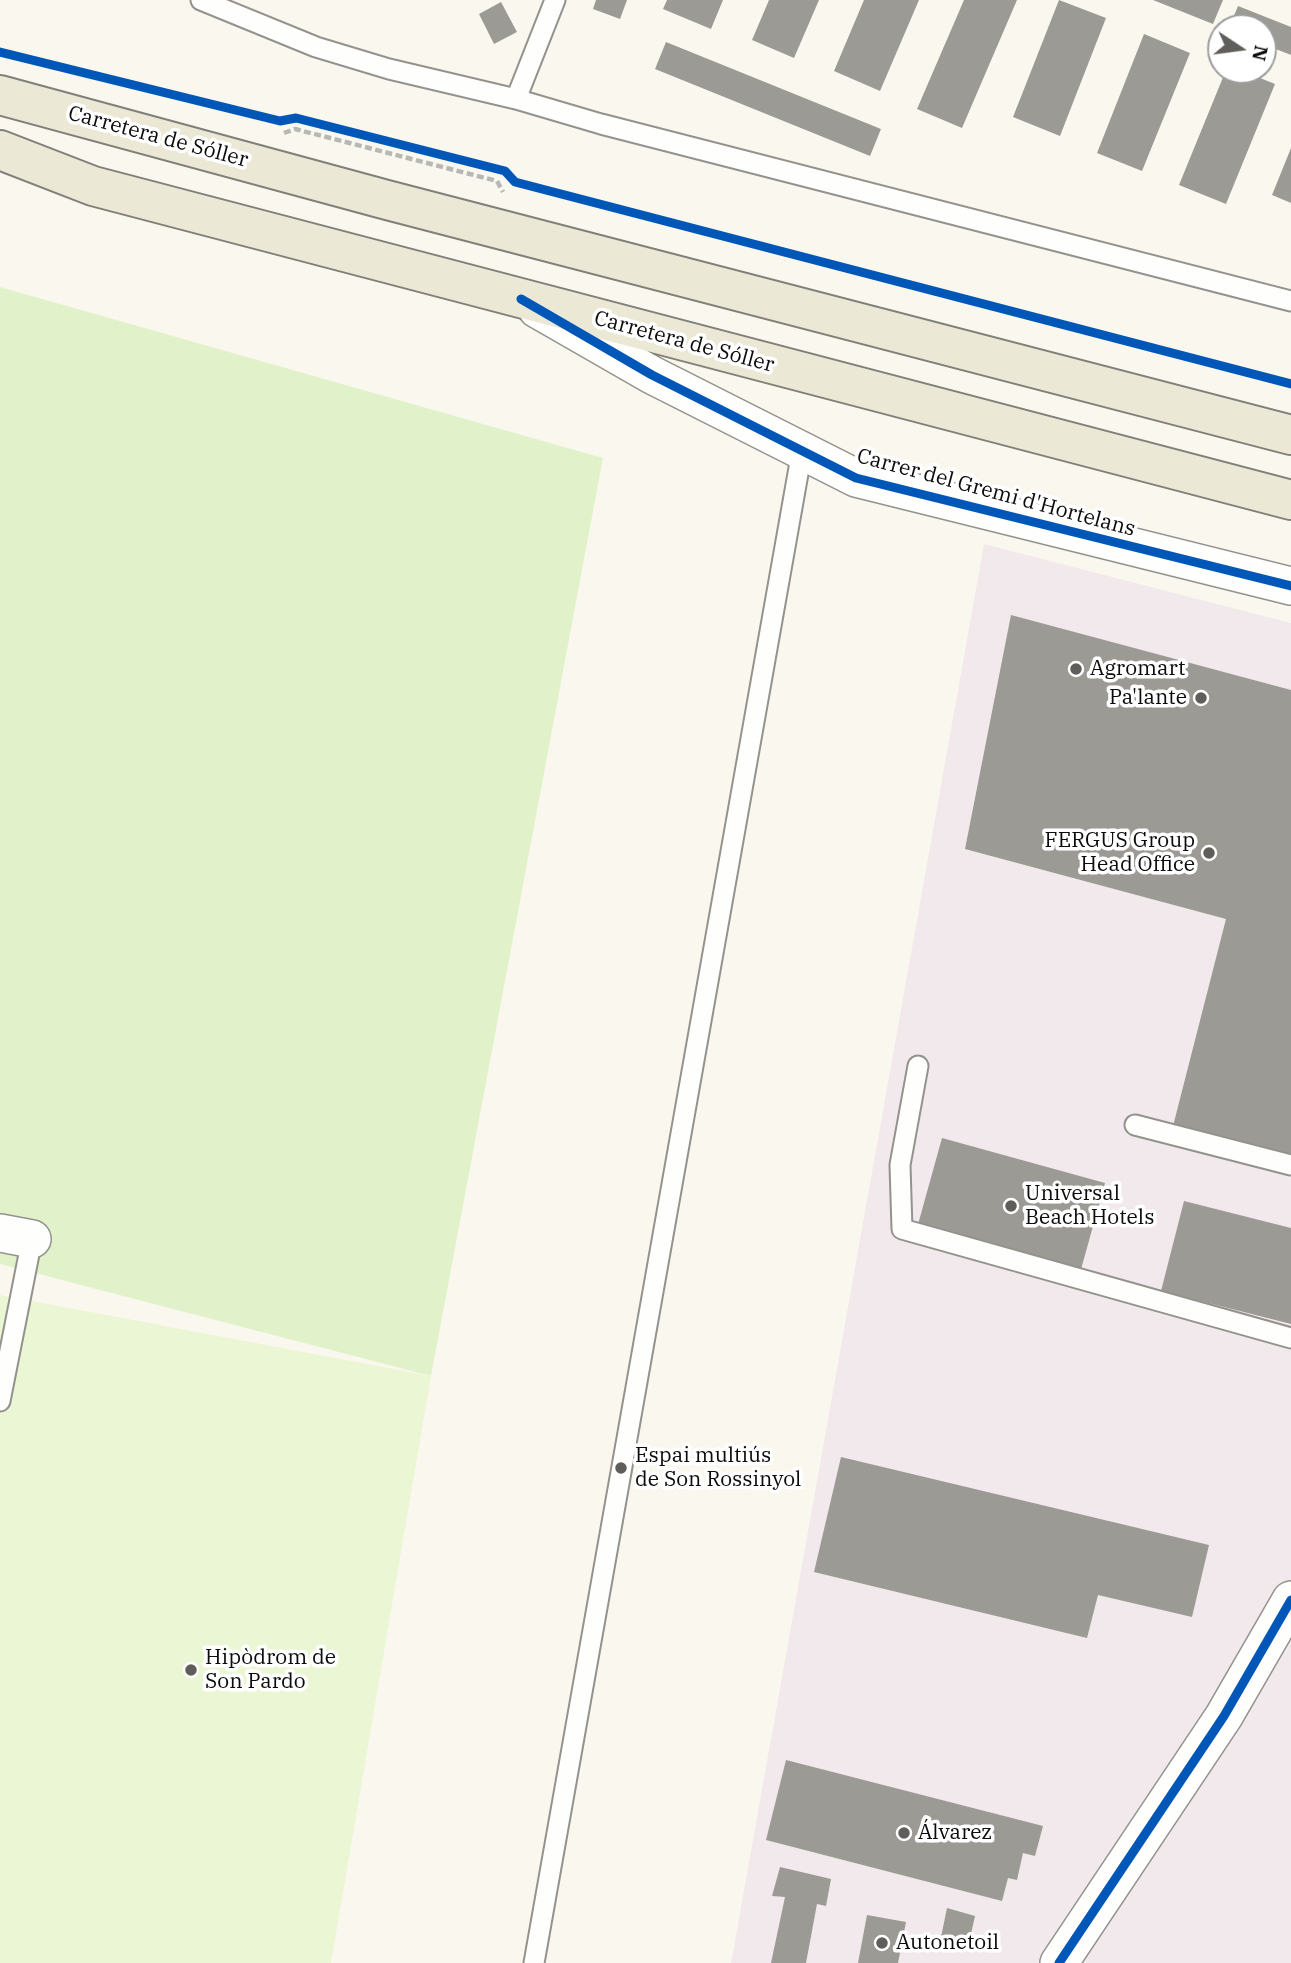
<!DOCTYPE html>
<meta charset="utf-8">
<style>
body{margin:0}
#map{position:relative;width:1291px;height:1963px;overflow:hidden;background:#faf8ee;font-family:"IBM Plex Serif",serif}
canvas{display:block}
.north{position:absolute;left:1207px;top:14px;width:70px;height:70px;box-sizing:border-box;background:#fff;border:2px solid #9d9d9d;border-radius:50%;rotate:103deg;font-size:19px;font-weight:700;line-height:28px;text-align:center;color:#0b0b0b}
.north::after{content:'';display:block;margin:auto;width:24px;height:32px;background:#5f5e5a;clip-path:polygon(50% 0,100% 100%,50% 72%,0 100%)}
</style>
<div id="map">
<canvas width="1291" height="1963"></canvas>
<div class="north">N</div>
</div>
<script>
const g = document.querySelector('canvas').getContext('2d');
g.lineJoin = 'round';
function fill(path, color) { g.fillStyle = color; g.fill(path, 'evenodd'); }
const toPath = rows => new Path2D(rows.map(r => 'M' + r).join(''));
function strokePath(path, color, width, dash) { g.strokeStyle = color; g.lineWidth = width; g.lineCap = dash ? 'butt' : 'round'; g.setLineDash(dash || []); g.stroke(path); }
function write(font, color, halo, rows, align = 'center') {
  g.font = font + ' "IBM Plex Serif",serif'; g.lineWidth = 7; g.setLineDash([]); g.textBaseline = 'middle'; g.strokeStyle = halo; g.fillStyle = color; for (const [text, x, y, turn = 0] of rows) {
    g.save(); g.translate(x, y); g.rotate((+turn || 0) * Math.PI / 180); g.textAlign = isNaN(turn) ? turn : align; if (halo) g.strokeText(text, 0, 0); g.fillText(text, 0, 0); g.restore();
  }
}
const industrial = toPath([
 [984,544,1291,623,1291,1963,731,1963]
]);
const green = toPath([
 [0,287,603,458,431,1376,0,1264]
]);
const pitch = toPath([
 [0,1295,431,1376,331,1963,0,1963]
]);
const building = toPath([
 [596,0,627,0,620,19,593,9],
 [667,0,723,0,711,29,663,9],
 [769,0,819,0,794,58,752,40],
 [864,0,919,0,880,91,834,71],
 [964,0,1017,0,962,128,917,109],
 [1059,0,1106,18,1060,136,1013,117],
 [1153,0,1223,0,1213,24],
 [501,2,517,32,494,44,479,14],
 [1238,6,1291,27,1291,55,1263,44,1263,28,1229,28],
 [1144,34,1190,53,1142,171,1097,153],
 [666,42,881,129,870,156,655,69],
 [1226,70,1240,70,1275,84,1226,204,1179,185],
 [1291,148,1291,203,1272,195],
 [1011,615,1291,690,1291,1155,1172,1130,1226,919,965,849],
 [942,1138,1105,1183,1080,1273,917,1228],
 [1184,1201,1291,1228,1291,1324,1161,1291],
 [841,1457,1209,1545,1192,1617,1098,1595,1087,1638,814,1572],
 [786,1760,1043,1826,1035,1856,1023,1853,1017,1880,1008,1878,1002,1901,766,1840],
 [780,1867,831,1879,826,1906,817,1904,806,1963,771,1963,785,1897,772,1896],
 [947,1908,975,1916,969,1943,941,1937],
 [867,1915,906,1922,898,1963,858,1963]
]);
const path = toPath([
 [284,133,295,129,497,181,503,192]
]);
const service = toPath([
 [201,0,316,47,389,69,516,99,601,124,1291,301],
 [516,99,555,0],
 [918,1066,900,1165,902,1229,1291,1338],
 [1135,1125,1291,1165],
 [0,1401,32,1239],
 [534,1963,802,451]
]);
const minor = toPath([
 [537,309,652,375,856,478,1291,586],
 [0,1233,32,1239],
 [1059,1963,1224,1716,1291,1600]
]);
const primary = toPath([
 [0,95,387,200,1291,435],
 [0,150,93,186,1291,500]
]);
const cycleway = toPath([
 [0,52,280,121,296,118,505,171,515,182,1291,384],
 [521,299,652,375,856,478,1291,586],
 [1059,1963,1224,1716,1291,1600]
]);
const markers = [
 [1076,669,7,"#5f5e5a"],
 [1201,698,7,"#5f5e5a"],
 [1209,853,7,"#5f5e5a"],
 [1011,1206,7,"#5f5e5a"],
 [621,1468,7,"#5f5e5a"],
 [191,1670,7,"#5f5e5a"],
 [904,1833,7,"#5f5e5a"],
 [882,1943,7,"#5f5e5a"]
];
const streetNames = [
 ["Carretera de Sóller",158,137,15],
 ["Carretera de Sóller",684,342,15],
 ["Carrer del Gremi d'Hortelans",996,493,15]
];
const poiNames = [
 ["Agromart",1090,669],
 ["Pa'lante",1187,698,"right"],
 ["FERGUS Group",1195,841,"right"],
 ["Head Office",1195,865,"right"],
 ["Universal",1025,1194],
 ["Beach Hotels",1025,1218],
 ["Espai multiús",635,1456],
 ["de Son Rossinyol",635,1480],
 ["Hipòdrom de",205,1658],
 ["Son Pardo",205,1682],
 ["Álvarez",918,1833],
 ["Autonetoil",896,1943]
];
fill(industrial, '#f2e9ec');
fill(green, '#e1f2cb');
fill(pitch, '#ebf6d5');
fill(building, '#9c9a94');
strokePath(service, '#93928d', 23);
strokePath(minor, '#93928d', 40);
strokePath(primary, '#807f7a', 42);
strokePath(path, '#b7b7b5', 4.5, [7, 3.5]);
strokePath(service, '#fefefc', 19);
strokePath(minor, '#fefefc', 37);
strokePath(primary, '#ece8d6', 38);
strokePath(cycleway, '#0057b8', 9);
for (const [x, y, r, color] of markers) { const dot = new Path2D(); dot.arc(x, y, r, 0, 2 * Math.PI); g.fillStyle = color; g.fill(dot); strokePath(dot, '#fff', 2.5); }
write('21px', '#0b0b0b', '#fff', streetNames);
write('21px', '#0b0b0b', '#fff', poiNames, 'left');
</script>
